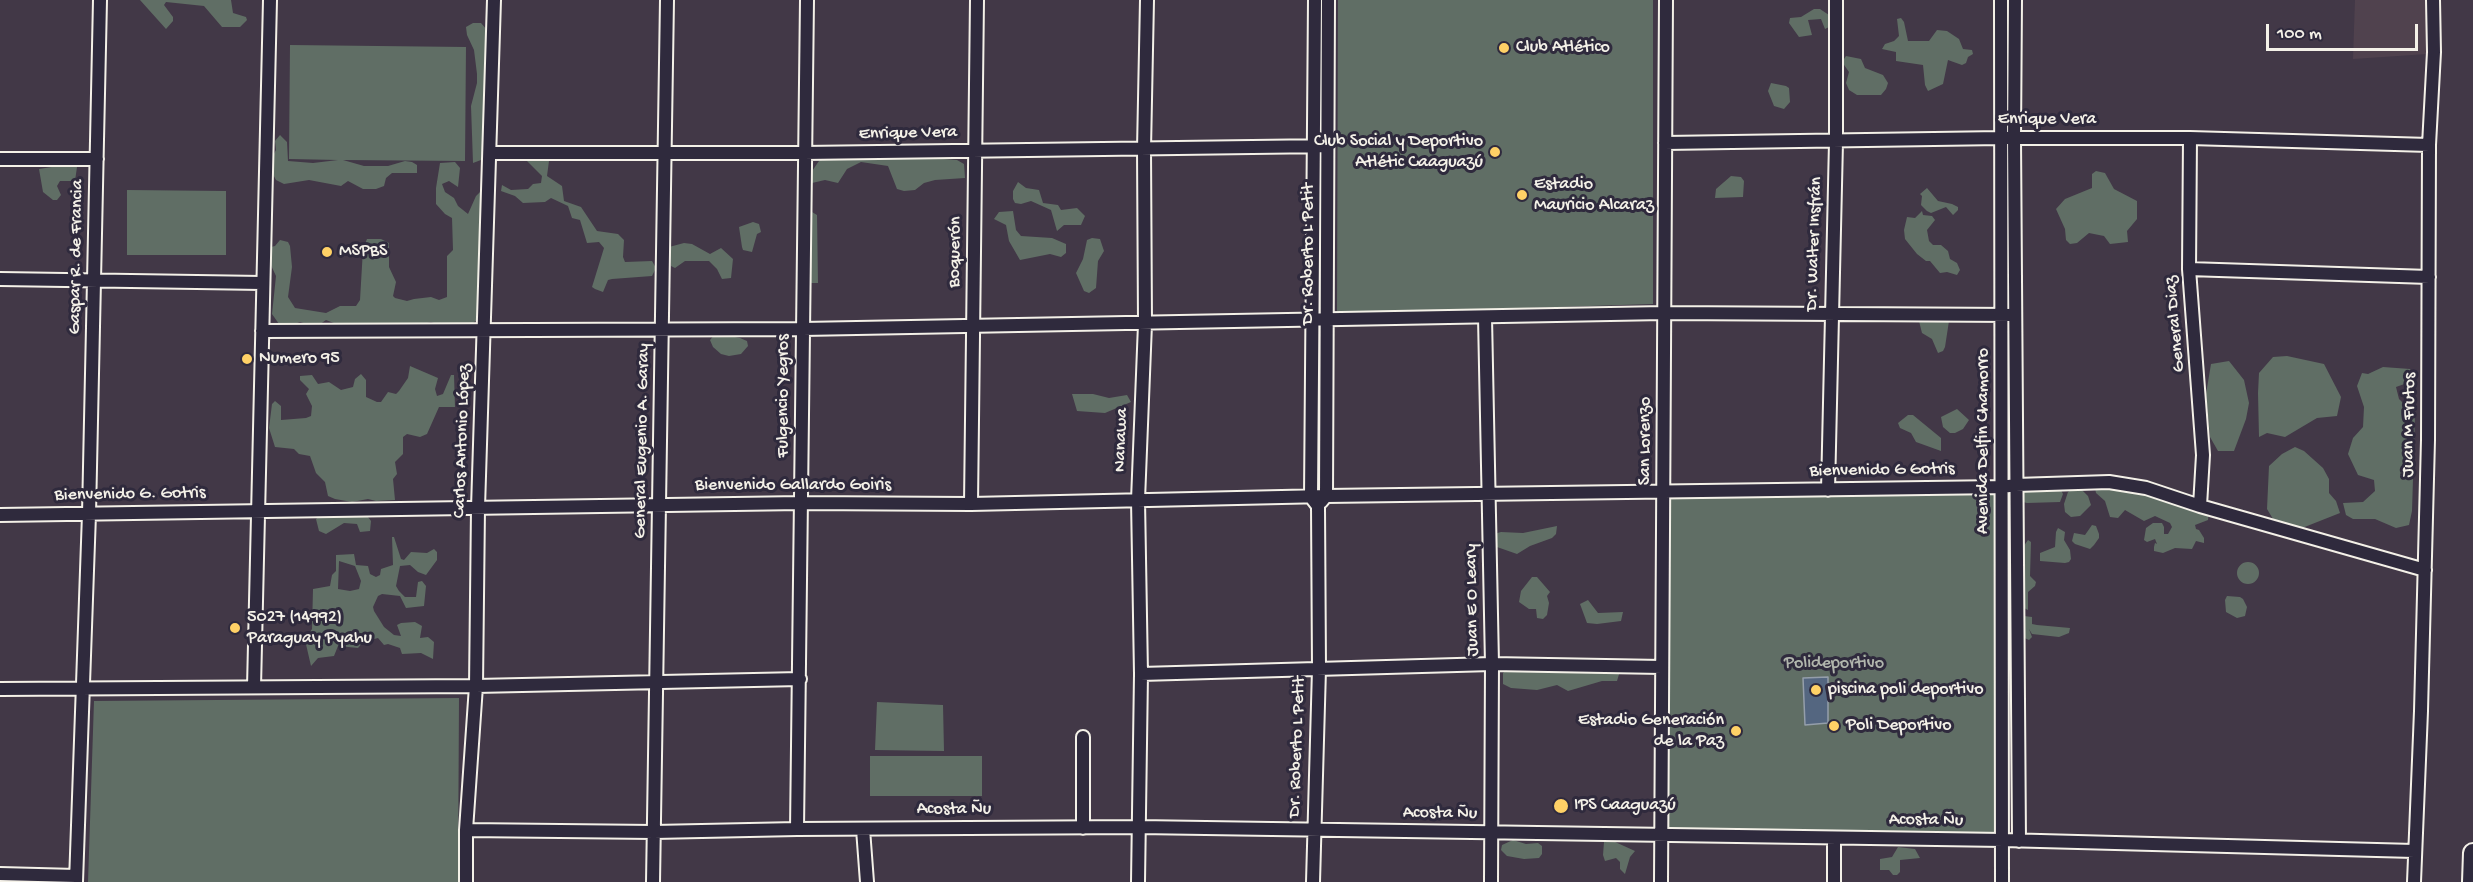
<!DOCTYPE html>
<meta charset="utf-8">
<style>
body{margin:0}
#map{position:relative;width:2473px;height:882px;overflow:hidden;background:#423847;font-family:"Gochi Hand",sans-serif}
canvas{display:block}
.scale{position:absolute;left:2266px;top:24px;width:152px;height:27px;box-sizing:border-box;border:3px solid #f4f1e8;border-top:0;padding-left:8px;font-size:18px;line-height:21px;white-space:nowrap;color:#f4f1e8;-webkit-text-stroke:4px #2f2a3d;paint-order:stroke}
</style>
<div id="map">
<canvas width="2473" height="882"></canvas>
<div class="scale">100 m</div>
</div>
<script>
const g = document.querySelector('canvas').getContext('2d');
g.lineJoin = 'round';
function fill(path, color) { g.fillStyle = color; g.fill(path, 'evenodd'); }
const toPath = rows => new Path2D(rows.map(r => 'M' + r).join(''));
function strokePath(path, color, width, dash) { g.strokeStyle = color; g.lineWidth = width; g.lineCap = dash ? 'butt' : 'round'; g.setLineDash(dash || []); g.stroke(path); }
function write(font, color, halo, rows, align = 'center') {
  g.font = font + ' "Gochi Hand",sans-serif'; g.lineWidth = 6; g.setLineDash([]); g.textBaseline = 'middle'; g.strokeStyle = halo; g.fillStyle = color; for (const [text, x, y, turn = 0] of rows) {
    g.save(); g.translate(x, y); g.rotate((+turn || 0) * Math.PI / 180); g.textAlign = isNaN(turn) ? turn : align; if (halo) g.strokeText(text, 0, 0); g.fillText(text, 0, 0); g.restore();
  }
}
const built = toPath([
 [2355,0,2427,0,2427,54,2353,59]
]);
const green = toPath([
 [140,0,231,0,233,13,246,17,247,20,240,27,222,27,204,6,166,2,164,5,173,17,173,21,166,29],
 [1338,0,1653,0,1653,304,1337,314],
 [1814,9,1820,9,1829,15,1829,27,1825,29,1821,19,1808,20,1812,35,1799,37,1789,23,1790,18,1801,17],
 [1901,18,1904,22,1908,41,1929,41,1937,30,1947,31,1959,39,1963,49,1972,50,1973,54,1968,57,1966,63,1962,65,1948,60,1943,84,1928,91,1925,85,1923,65,1896,61,1896,52,1882,49,1885,44,1894,41,1899,36,1897,19],
 [473,23,481,23,487,30,487,116,481,160,473,163,471,106,477,83,477,74,474,50,467,35,466,27],
 [290,45,466,47,465,161,343,160,364,166,388,166,405,161,412,162,417,165,417,173,392,173,386,178,384,186,376,189,363,189,348,181,341,186,309,180,284,184,276,180,268,165,276,150,275,141,280,135,287,142,288,161,313,163,338,160,289,159],
 [1846,56,1861,59,1865,68,1883,75,1888,83,1886,89,1881,95,1857,95,1849,90,1846,83,1849,72,1842,62],
 [1771,83,1786,86,1789,88,1790,102,1784,109,1774,106,1768,91],
 [854,154,894,155,957,160,964,164,965,178,935,180,924,183,915,190,904,191,897,189,888,166,861,162,847,169,838,183,825,180,812,183,806,180,821,158,837,159],
 [540,155,549,161,547,176,562,186,564,201,581,207,597,231,618,234,624,240,623,257,625,262,652,261,656,268,652,276,612,279,608,280,603,292,595,289,592,287,604,248,599,242,587,243,580,220,572,218,568,206,551,198,545,202,523,203,515,196,501,191,502,185,511,190,528,189,533,184,541,183,542,176,525,159,526,157],
 [455,162,460,168,458,187,449,181,442,184,445,192,454,198,458,206,468,214,476,196,482,190,482,254,479,263,481,284,477,320,470,325,462,323,439,325,431,322,415,326,399,324,382,327,374,324,349,329,326,320,316,327,300,322,292,325,279,324,272,314,276,276,269,261,267,248,275,246,280,240,288,242,290,246,292,267,288,297,295,308,326,313,340,306,356,306,360,300,363,249,367,239,381,239,389,243,389,267,396,282,393,296,395,298,407,301,414,299,431,297,439,300,447,297,447,256,453,250,452,218,445,214,436,204,436,188,440,163],
 [64,165,77,167,75,181,60,181,57,186,61,195,57,200,53,200,43,192,39,169],
 [2096,171,2105,173,2114,189,2137,201,2137,219,2127,231,2128,242,2110,244,2104,236,2089,233,2077,243,2070,244,2066,240,2065,229,2056,209,2065,199,2092,188,2092,174],
 [1731,176,1741,177,1744,181,1743,197,1715,198,1716,189],
 [1018,182,1026,188,1039,190,1043,203,1058,205,1061,210,1077,208,1085,216,1081,225,1064,225,1057,231,1051,210,1031,201,1021,204,1015,203,1013,199,1013,191],
 [1927,188,1938,201,1952,204,1958,207,1958,210,1953,215,1946,207,1931,213,1927,211,1921,205,1922,196,1920,194],
 [127,190,226,191,226,255,127,255],
 [1013,211,1016,230,1021,236,1052,238,1066,244,1066,253,1061,257,1050,254,1020,260,1009,241,1006,225,994,219,999,212],
 [1922,211,1923,215,1932,216,1935,220,1927,230,1929,241,1933,245,1941,245,1948,251,1950,259,1957,263,1960,270,1957,275,1947,272,1940,273,1930,261,1926,261,1917,254,1905,239,1904,230,1907,217,1915,218],
 [812,212,817,215,818,283,810,283,807,216],
 [753,222,759,224,761,232,757,234,752,252,743,250,742,247,739,227],
 [1092,238,1100,239,1104,251,1098,261,1096,288,1089,293,1084,291,1076,273,1083,259,1087,240],
 [684,243,692,244,710,254,721,248,733,259,731,278,722,279,717,269,709,261,685,261,675,268,671,266,669,247],
 [1946,318,1949,321,1945,347,1943,351,1938,353,1932,339,1922,333,1919,321],
 [716,333,740,338,747,341,748,346,741,354,729,356,721,354,713,347,710,340],
 [2287,356,2324,364,2341,397,2337,416,2317,418,2285,437,2267,433,2259,437,2258,393,2259,373,2273,357],
 [2229,361,2244,380,2249,403,2246,419,2234,451,2218,451,2210,437,2206,394,2211,364],
 [410,366,438,378,435,389,437,396,443,394,451,375,454,375,455,407,439,407,427,434,420,437,407,434,403,437,403,454,395,462,397,474,393,479,395,500,376,501,368,499,352,502,335,499,328,496,325,482,316,473,310,456,299,454,294,449,275,447,269,428,272,404,275,401,281,406,281,420,306,418,311,416,312,406,306,394,309,389,300,380,300,376,312,375,318,384,329,382,341,390,353,387,355,379,361,374,366,380,366,397,377,402,381,402,388,392,396,394,399,391,408,378],
 [2383,367,2410,369,2414,375,2410,382,2396,387,2399,399,2415,415,2412,511,2409,525,2396,528,2375,519,2353,519,2346,515,2343,503,2363,502,2375,491,2374,480,2358,475,2348,454,2353,438,2363,427,2364,407,2357,386,2362,373,2368,374],
 [1072,394,1093,394,1109,398,1127,395,1131,402,1105,413,1077,411],
 [1957,409,1969,420,1963,429,1955,433,1950,433,1943,427,1941,417],
 [1908,415,1913,415,1941,438,1941,451,1916,442,1911,433,1900,428,1898,423],
 [2295,447,2304,451,2323,468,2329,479,2329,493,2336,501,2340,513,2297,530,2273,519,2267,509,2269,466,2282,454],
 [2021,486,2059,486,2063,494,2060,502,2027,503,2019,501],
 [2119,486,2209,511,2208,520,2195,525,2196,529,2199,530,2204,538,2204,543,2196,541,2192,549,2175,548,2163,553,2154,551,2154,547,2155,543,2157,544,2155,539,2147,542,2144,540,2146,528,2153,523,2162,523,2164,527,2164,534,2168,534,2172,527,2170,523,2155,516,2144,521,2125,510,2118,518,2110,517,2105,501,2096,493,2095,488],
 [2002,487,2006,568,2014,572,2013,601,2010,605,2005,599,2003,840,1667,831,1665,499],
 [2075,487,2079,487,2088,496,2091,505,2080,516,2071,517,2065,512,2064,504,2068,492],
 [344,514,368,517,371,521,370,531,360,532,357,524,344,523,326,534,319,531,316,519,320,516,336,516],
 [2092,525,2096,526,2099,534,2099,538,2094,545,2090,549,2075,544,2072,541,2074,533,2085,535],
 [1557,526,1556,534,1552,538,1530,546,1517,554,1497,547,1493,541,1494,534,1501,532,1523,533],
 [2058,528,2065,532,2064,540,2070,550,2071,559,2069,562,2065,563,2040,561,2040,553,2055,547,2056,532],
 [392,537,394,537,401,559,404,560,411,552,427,553,434,549,437,552,437,560,426,575,418,572,410,565,400,566,396,586,399,591,405,597,416,597,418,582,422,581,426,586,424,606,406,608,400,596,382,594,378,596,373,607,374,611,384,627,394,635,401,636,397,625,401,623,415,622,422,626,420,638,428,637,434,642,433,659,421,653,402,654,400,648,388,644,384,645,378,638,363,642,358,648,338,646,334,656,318,658,311,666,305,640,312,629,313,589,330,586,332,575,336,571,336,555,354,554,356,565,368,566,370,574,376,577,380,575,381,569,393,565],
 [339,561,355,566,361,581,359,589,350,591,338,589],
 [2028,540,2031,542,2030,576,2036,582,2035,586,2028,592,2028,610,2024,608,2018,593,2023,547],
 '2237 573a11 11 0 1 1 22 0a11 11 0 1 1-22 0Z',
 [1532,577,1537,577,1550,592,1547,596,1549,603,1547,615,1543,619,1537,618,1536,609,1529,609,1519,602,1521,591],
 [2227,596,2240,597,2243,599,2247,607,2245,616,2237,618,2226,612,2225,600],
 [1588,600,1598,613,1623,612,1621,621,1597,624,1587,623,1580,604],
 [2024,616,2032,617,2032,624,2037,625,2070,628,2069,633,2059,637,2032,634,2029,629,2032,637,2029,640,2022,637,2020,618],
 [1511,666,1620,671,1617,681,1602,681,1568,691,1557,685,1537,690,1511,688,1503,684,1503,673],
 [459,698,458,882,88,882,94,701],
 [877,702,943,705,944,751,875,750],
 [870,756,982,756,982,796,870,796],
 [1513,840,1526,844,1538,843,1542,846,1542,854,1539,858,1524,859,1507,856,1501,850,1502,845],
 [1613,841,1635,851,1630,857,1625,874,1620,869,1620,862,1616,858,1605,861,1603,855,1604,842],
 [1898,847,1915,849,1920,858,1900,860,1900,872,1897,875,1893,875,1889,870,1880,870,1880,859,1892,857]
]);
const water = toPath([
 [1828,677,1828,723,1805,725,1803,678,1828,677]
]);
const minor = toPath([
 [2001,0,2002,882],
 [2015,0,2014,138,2019,841],
 [2190,138,2189,269,2203,455,2200,506],
 [1665,143,2001,138,2190,138,2429,145],
 [490,153,804,153,1327,146],
 [0,159,97,159],
 [2189,269,2429,277],
 [0,279,262,283],
 [1485,317,1492,664,1491,882],
 [262,331,803,329,1664,313,2015,315],
 [1828,490,1836,142,1836,0],
 [1321,502,1326,496,1328,0],
 [971,504,977,0],
 [0,515,801,503,971,504,1326,496,2002,487,2016,485,2109,482,2146,488,2200,506,2425,570],
 [1141,674,1492,664,1662,667],
 [254,687,270,0],
 [0,689,476,686,800,679],
 [1083,828,1083,737],
 [797,829,807,0],
 [863,829,867,882],
 [466,830,654,832,797,829,1139,827,2003,840,2414,851],
 [0,874,76,876],
 [76,882,89,514,100,0],
 [466,882,466,830,476,686,478,508,494,0],
 [653,882,667,0],
 [1138,882,1141,674,1138,500,1145,324,1144,149,1147,0],
 [1313,882,1319,669,1318,506,1311,497,1315,0],
 [1661,882,1666,0],
 [1834,882,1834,838],
 [2414,882,2421,711,2428,440,2429,145,2434,52,2433,0]
]);
const highway = toPath([
 [2472,882,2473,853]
]);
const markers = [
 [1504,48,6,"#ffd166"],
 [1495,152,6,"#ffd166"],
 [1522,195,6,"#ffd166"],
 [327,252,6,"#ffd166"],
 [247,359,6,"#ffd166"],
 [235,628,6,"#ffd166"],
 [1816,690,6,"#ffd166"],
 [1834,726,6,"#ffd166"],
 [1736,731,6,"#ffd166"],
 [1561,806,8,"#ffd166"]
];
const poiNames = [
 ["Club Atlético",1516,48],
 ["Club Social y Deportivo",1483,142,"right"],
 ["Atlétic Caaguazú",1483,163,"right"],
 ["Estadio",1534,185],
 ["Mauricio Alcaraz",1534,206],
 ["MSPBS",339,252],
 ["Numero 95",259,359],
 ["5027 (14992)",247,618],
 ["Paraguay Pyahu",247,639],
 ["piscina poli deportivo",1828,690],
 ["Estadio Generación",1724,721,"right"],
 ["de la Paz",1724,742,"right"],
 ["Poli Deportivo",1846,726],
 ["IPS Caaguazú",1574,806]
];
const streetNames = [
 ["Enrique Vera",2047,120],
 ["Enrique Vera",908,134,-1],
 ["Dr. Walter Insfrán",1815,244,-88],
 ["Boquerón",956,252,-89],
 ["Dr. Roberto L Petit",1309,254,-90],
 ["Gaspar R. de Francia",77,257,-89],
 ["General Diaz",2176,324,-95],
 ["Fulgencio Yegros",784,396,-90],
 ["Juan M Frutos",2410,425,-89],
 ["Nanawa",1122,440,-88],
 ["Carlos Antonio López",463,441,-88],
 ["General Eugenio A. Garay",643,441,-89],
 ["San Lorenzo",1646,441,-90],
 ["Avenida Delfin Chamorro",1984,441,-90],
 ["Bienvenido G Gotris",1882,471,-1],
 ["Bienvenido Gallardo Goiris",793,486],
 ["Bienvenido G. Gotris",130,495,-1],
 ["Juan E O Leary",1473,600,-91],
 ["Dr. Roberto L Petit",1298,747,-88],
 ["Acosta Ñu",954,810],
 ["Acosta Ñu",1440,814,1],
 ["Acosta Ñu",1926,821,1]
];
const parkNames = [
 ["Polideportivo",1834,664]
];
fill(built, '#50424e');
fill(green, '#606e65');
fill(water, '#546680');
strokePath(water, '#949eaa', 1.5);
strokePath(minor, '#f4f1e8', 16);
strokePath(highway, '#f4f1e8', 22);
strokePath(minor, '#2f2a3d', 12);
strokePath(highway, '#2f2a3d', 18);
for (const [x, y, r, color] of markers) { const dot = new Path2D(); dot.arc(x, y, r, 0, 2 * Math.PI); g.fillStyle = color; g.fill(dot); strokePath(dot, '#2f2a3d', 2); }
write('18px', '#f4f1e8', '#2f2a3d', poiNames, 'left');
write('18px', '#f4f1e8', '#2f2a3d', streetNames);
write('18px', '#b1b6ad', '#2f2a3d', parkNames);
</script>
